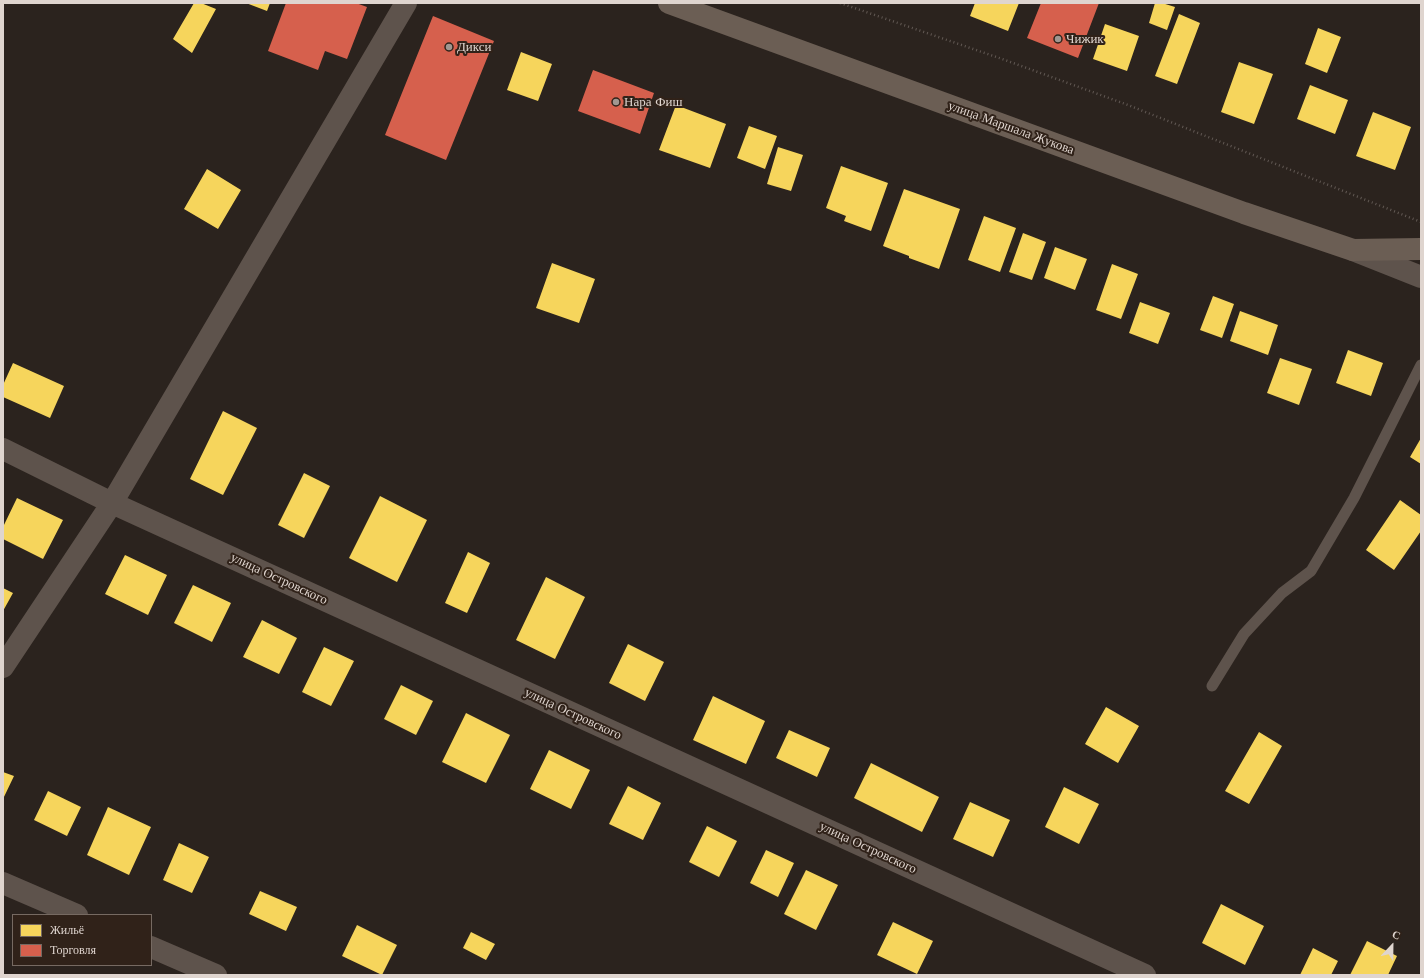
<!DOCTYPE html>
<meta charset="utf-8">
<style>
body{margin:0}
#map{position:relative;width:1424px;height:978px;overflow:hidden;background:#2b231e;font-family:"Libre Baskerville",serif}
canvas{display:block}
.frame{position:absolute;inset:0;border:4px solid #dfd5cf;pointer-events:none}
.legend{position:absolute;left:12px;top:914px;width:140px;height:52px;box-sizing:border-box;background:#302219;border:1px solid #766a62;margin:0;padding:5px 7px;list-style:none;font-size:12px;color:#dfd5cf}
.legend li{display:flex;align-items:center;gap:8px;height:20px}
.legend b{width:20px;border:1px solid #766a62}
.north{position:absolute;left:1372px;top:926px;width:40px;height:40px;-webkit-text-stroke:3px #302219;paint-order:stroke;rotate:22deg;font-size:11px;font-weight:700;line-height:16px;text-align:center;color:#dfd5cf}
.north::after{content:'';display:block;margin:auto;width:14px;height:18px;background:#dfd5cf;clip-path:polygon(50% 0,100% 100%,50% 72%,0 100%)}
</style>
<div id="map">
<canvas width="1424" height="978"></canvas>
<div class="frame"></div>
<ul class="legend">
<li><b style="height:11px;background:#f6d55c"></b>Жильё</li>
<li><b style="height:11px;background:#d6604d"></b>Торговля</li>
</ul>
<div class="north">С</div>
</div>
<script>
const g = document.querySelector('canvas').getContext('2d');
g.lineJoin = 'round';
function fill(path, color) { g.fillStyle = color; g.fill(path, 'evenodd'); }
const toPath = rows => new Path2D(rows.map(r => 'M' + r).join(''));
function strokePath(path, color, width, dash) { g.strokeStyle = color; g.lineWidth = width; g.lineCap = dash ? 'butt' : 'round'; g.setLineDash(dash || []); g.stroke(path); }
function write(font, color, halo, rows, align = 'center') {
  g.font = font + ' "Libre Baskerville",serif'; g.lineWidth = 4; g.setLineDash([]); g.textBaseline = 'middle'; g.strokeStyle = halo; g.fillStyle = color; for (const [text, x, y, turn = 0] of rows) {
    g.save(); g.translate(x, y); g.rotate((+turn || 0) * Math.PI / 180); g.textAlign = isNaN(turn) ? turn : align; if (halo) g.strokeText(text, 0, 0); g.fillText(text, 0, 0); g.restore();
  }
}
const homes = toPath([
 [194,3,201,3,216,9,192,53,173,39],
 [246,3,270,3,267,11],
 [975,3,1019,3,1008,31,970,16],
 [1155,3,1162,3,1175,7,1167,30,1149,23],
 [1179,14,1200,23,1177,84,1155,76],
 [1105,24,1139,36,1127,71,1093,59],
 [1318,28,1341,37,1327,73,1305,64],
 [521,52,552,64,538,101,507,90],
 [1239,62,1273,74,1254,124,1221,112],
 [1310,85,1348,100,1335,134,1297,119],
 [676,105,726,124,710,168,659,150],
 [1373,112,1411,127,1395,170,1356,156],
 [749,126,777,136,765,169,737,158],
 [778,147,803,155,791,191,767,184],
 [841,166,888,183,871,231,844,221,846,216,826,208],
 [207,169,241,190,218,229,184,209],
 [904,189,960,209,939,269,909,258,909,256,883,246],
 [984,216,1016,228,1000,272,968,260],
 [1023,233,1046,242,1032,280,1009,272],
 [1055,247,1087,259,1075,290,1044,278],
 [552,263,595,279,579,323,536,308],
 [1112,264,1138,274,1121,319,1096,310],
 [1213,296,1234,304,1222,338,1200,330],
 [1140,302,1170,313,1158,344,1129,333],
 [1240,311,1278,325,1268,355,1230,341],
 [1348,350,1383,363,1371,396,1336,383],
 [1280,358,1312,369,1299,405,1267,393],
 [13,363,64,386,50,418,3,397,3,385],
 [223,411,257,428,223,495,190,479],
 [1421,438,1421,464,1410,457],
 [304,473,330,486,304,538,278,525],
 [380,496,427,520,397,582,349,558],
 [17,498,63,520,43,559,3,539,3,527],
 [1400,500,1421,515,1421,531,1394,570,1366,550],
 [468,552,490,563,467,613,445,603],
 [125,555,167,575,148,615,105,594],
 [546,577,585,597,555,659,516,640],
 [193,585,231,603,212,642,174,623],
 [3,588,13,593,3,611],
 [262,620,297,638,279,674,243,657],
 [628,644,664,662,645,701,609,683],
 [324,647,354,661,331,706,302,692],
 [401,685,433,701,416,735,384,719],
 [713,696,765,721,746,764,693,740],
 [1106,707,1139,726,1118,763,1085,744],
 [466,713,510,735,486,783,442,762],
 [789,730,830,748,817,777,776,758],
 [1259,732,1282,746,1249,804,1225,791],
 [549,750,590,770,571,809,530,789],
 [871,763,939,797,922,832,854,798],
 [3,772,14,776,3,799],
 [628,786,661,803,643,840,609,824],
 [1064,787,1099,804,1079,844,1045,827],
 [48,791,81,807,67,836,34,820],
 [970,802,1010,820,993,857,953,839],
 [108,807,151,827,129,875,87,855],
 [707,826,737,841,719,877,689,862],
 [179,843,209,857,192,893,163,880],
 [766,850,794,863,778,897,750,883],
 [806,870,838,885,816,930,784,914],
 [260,891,297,907,286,931,249,914],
 [1221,904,1264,926,1245,965,1202,943],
 [893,922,933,941,917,974,877,955],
 [357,925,397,945,382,975,342,956],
 [471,932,495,944,486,960,463,948],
 [1367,941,1397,956,1388,975,1350,975],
 [1313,948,1338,961,1331,975,1300,975]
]);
const shops = toPath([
 [286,3,356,3,367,7,347,59,325,51,318,70,268,51],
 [1041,3,1099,3,1078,58,1027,38],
 [433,16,494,41,446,160,385,135],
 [593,70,654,93,640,134,578,111]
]);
const path = toPath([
 [840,3,1005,60,1128,105,1421,222]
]);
const service = toPath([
 [1212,686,1244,634,1282,593,1311,571,1354,498,1421,365]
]);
const minor = toPath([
 [1353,250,1421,277],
 [3,449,112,503,1145,975],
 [3,667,112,503,406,3],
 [3,883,77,915],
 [151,947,216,975]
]);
const secondary = toPath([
 [669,3,1244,213,1353,250,1421,249]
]);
const markers = [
 [1058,39,4,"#a09791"],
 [449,47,4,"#a09791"],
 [616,102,4,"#a09791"]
];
const poiNames = [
 ["Чижик",1066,39],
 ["Дикси",457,47],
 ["Нара Фиш",624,102]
];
const streetNames = [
 ["улица Маршала Жукова",1011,128,20],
 ["улица Островского",279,579,25],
 ["улица Островского",573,714,25],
 ["улица Островского",868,848,25]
];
fill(homes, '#f6d55c');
fill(shops, '#d6604d');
strokePath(path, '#625954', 2.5, [1, 3]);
strokePath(service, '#5e534c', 11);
strokePath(minor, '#5e534c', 22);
strokePath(secondary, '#6b5e54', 22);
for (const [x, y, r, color] of markers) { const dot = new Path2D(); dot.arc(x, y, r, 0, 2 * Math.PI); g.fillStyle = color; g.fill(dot); strokePath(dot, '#302219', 1.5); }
write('13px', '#dfd5cf', '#302219', poiNames, 'left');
write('13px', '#dfd5cf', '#302219', streetNames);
</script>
